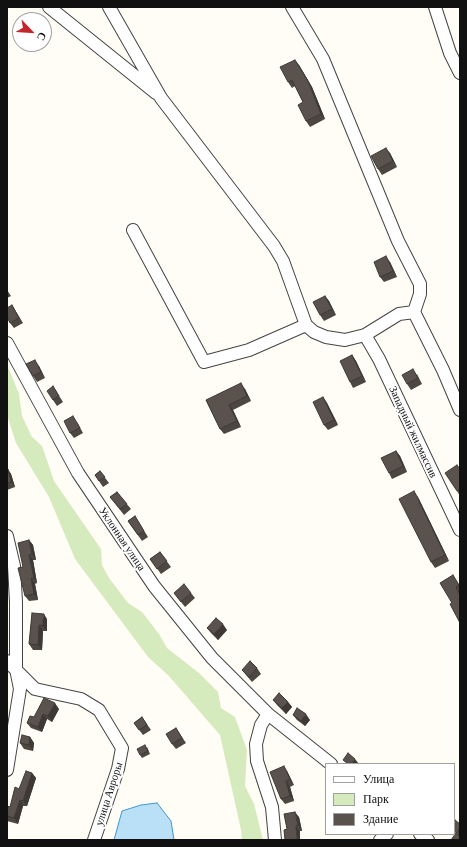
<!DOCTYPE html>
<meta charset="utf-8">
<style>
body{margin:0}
#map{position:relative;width:467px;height:847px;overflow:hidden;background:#fffdf5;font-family:"Crimson Pro",serif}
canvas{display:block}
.frame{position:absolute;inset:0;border:8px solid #111;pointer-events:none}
.legend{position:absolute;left:325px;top:763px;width:130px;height:72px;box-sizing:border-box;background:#fff;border:1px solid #a0a0a0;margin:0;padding:5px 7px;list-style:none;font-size:12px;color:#111}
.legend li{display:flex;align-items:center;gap:8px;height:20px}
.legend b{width:20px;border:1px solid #a0a0a0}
.north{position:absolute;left:12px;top:12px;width:40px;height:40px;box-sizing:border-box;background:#fff;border:1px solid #a0a0a0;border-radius:50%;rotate:115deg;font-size:11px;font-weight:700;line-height:16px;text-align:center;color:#111}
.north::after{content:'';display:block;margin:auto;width:14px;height:18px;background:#c4262e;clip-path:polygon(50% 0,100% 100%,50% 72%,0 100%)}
</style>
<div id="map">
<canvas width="467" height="847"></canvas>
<div class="frame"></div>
<ul class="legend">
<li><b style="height:5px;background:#fff"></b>Улица</li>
<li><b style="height:11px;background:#d5ebbd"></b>Парк</li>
<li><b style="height:11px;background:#5a524d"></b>Здание</li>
</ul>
<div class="north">С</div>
</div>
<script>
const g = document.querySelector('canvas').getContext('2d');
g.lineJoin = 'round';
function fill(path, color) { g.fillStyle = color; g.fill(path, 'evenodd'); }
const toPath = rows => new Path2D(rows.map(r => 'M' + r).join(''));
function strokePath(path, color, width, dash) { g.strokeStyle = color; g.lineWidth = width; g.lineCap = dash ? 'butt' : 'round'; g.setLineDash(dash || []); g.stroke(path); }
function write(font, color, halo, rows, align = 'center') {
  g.font = font + ' "Crimson Pro",serif'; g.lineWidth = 4; g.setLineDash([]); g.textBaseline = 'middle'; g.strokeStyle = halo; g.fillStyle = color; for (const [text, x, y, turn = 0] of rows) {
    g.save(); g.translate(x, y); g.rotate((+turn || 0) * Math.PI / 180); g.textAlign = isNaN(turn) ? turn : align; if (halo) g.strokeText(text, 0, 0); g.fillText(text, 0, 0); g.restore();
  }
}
const green = toPath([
 [7,364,19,394,22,416,32,437,42,446,54,481,101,549,102,565,109,578,128,603,142,612,159,634,167,648,199,673,218,692,221,708,235,717,247,750,245,786,254,804,263,840,242,840,241,830,220,735,168,675,148,657,75,559,49,497,16,443,7,415]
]);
const water = toPath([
 [157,803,171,821,174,840,114,840,122,811,141,805,157,803]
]);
const minor = toPath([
 [49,7,156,93],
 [109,7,161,98,274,246,283,261,306,325,314,332,326,337,345,340,365,335,399,314,414,312,420,294,420,284,398,241,323,59,292,7],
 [435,7,450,53,460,73],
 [133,230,204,362,249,350,306,325],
 [414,312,443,370,460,410],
 [365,335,379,359,460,530],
 [7,343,78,473,154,586,212,658,268,714,331,764],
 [7,536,14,566,16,602,16,669,20,689,7,770],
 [7,661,35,689,81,699,99,710,122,748,118,769,94,840],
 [268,714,261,725,256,744,257,761,272,807,275,840],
 [420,834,428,840],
 [380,840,387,834]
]);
const wall = toPath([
 [299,65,312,87,325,119,310,127,306,121,303,102,295,86,292,88,288,82],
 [390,153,397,167,382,175,378,169],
 [390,262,397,277,384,282,380,277],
 [7,290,11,296,7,298],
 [325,296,329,301,336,315,324,321,320,315],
 [12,305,23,323,14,328,10,323],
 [352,355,356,361,366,382,353,388,350,382],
 [39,366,45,378,37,382,33,376],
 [417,374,422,384,411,390,407,384],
 [53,386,63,402,57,406,53,400],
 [245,389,251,401,233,410,241,427,224,434,220,429,206,400],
 [323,397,327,403,338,425,328,430,324,425],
 [77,422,83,433,74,438,70,433],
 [396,451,400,456,407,472,392,479,389,473],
 [7,469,11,474,15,487,7,490],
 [460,469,460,496,457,491],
 [100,471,109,483,103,487,95,475],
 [117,492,131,509,124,515,110,497],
 [418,497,449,561,435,568,431,562],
 [135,516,148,537,142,541,128,521],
 [29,540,33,545,36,560,33,560,37,583,35,584,38,600,29,601,25,596,23,567],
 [160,552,171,567,161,574,150,559],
 [456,581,460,586,460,623,452,603],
 [174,593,191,593,195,598,185,607],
 [32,613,47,619,47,631,43,631,42,650,33,650,29,644],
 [207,628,227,630,218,640,211,633],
 [257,668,261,674,252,682,246,675,242,670],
 [273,700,288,702,292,707,286,714,277,705],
 [59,709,52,722,47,719,42,732,31,728,27,723,34,717],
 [293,715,310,720,305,726,297,720],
 [142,717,151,730,143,735,134,723],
 [176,728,186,743,176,749,172,744],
 [30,737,34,743,33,751,24,749,20,743],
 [147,747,150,754,142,758,140,755],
 [287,771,294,785,290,787,294,801,285,804,281,799],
 [32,773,36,778,27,806,23,806,18,824,7,821,7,806,10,807,19,789],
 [299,817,302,831,300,831,287,829]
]);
const shadedWall = toPath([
 [295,60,299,65,312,87,325,119,321,114],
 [386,148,390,153,397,167,393,161],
 [386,256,390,262,397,277,393,271],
 [325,296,329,301,336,315,332,309],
 [352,355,356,361,366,382,362,376],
 [35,360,39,366,45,378,41,372],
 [241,383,245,389,251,401,247,396],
 [323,397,327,403,338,425,334,420],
 [229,405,233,410,241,427,237,421],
 [396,451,400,456,407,472,403,466],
 [8,469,11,474,15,487,11,482],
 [414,491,418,497,449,561,445,555],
 [29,540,33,545,36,560,32,554],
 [29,555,33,560,37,583,34,578],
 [31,578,35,584,38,600,34,594],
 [44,614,47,619,47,631,43,626],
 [223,624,227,630,218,640,214,634],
 [39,625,43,631,42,650,38,645],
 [288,702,292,707,286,714,282,708],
 [55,703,59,709,52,722,48,716],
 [43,714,47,719,42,732,38,727],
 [306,714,310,720,305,726,301,721],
 [30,737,34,743,33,751,29,745],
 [355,759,359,764,351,764],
 [284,766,287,771,294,785,290,779],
 [32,773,36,778,27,806,23,801],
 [286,781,290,787,294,801,290,796],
 [20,800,23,806,18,824,14,818],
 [295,812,299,817,302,831,298,825],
 [296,826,300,831,300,840,297,840],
 [460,828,460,838,457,833]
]);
const building = toPath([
 [295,60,308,81,321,114,306,121,298,105,303,102,292,80,288,82,280,67,295,60],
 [386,148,393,161,378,169,371,156,386,148],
 [386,256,393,271,380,277,374,262,386,256],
 [325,296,332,309,320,315,313,302,325,296],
 [12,305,19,318,10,323,7,317,7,308,12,305],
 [352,355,362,376,350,382,340,361,352,355],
 [35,360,41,372,33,376,26,364,35,360],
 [413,369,418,378,407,384,402,375,413,369],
 [241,383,247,396,229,405,237,421,220,429,206,400,241,383],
 [53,386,59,396,53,400,47,391,53,386],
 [323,397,334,420,324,425,313,402,323,397],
 [73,416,80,428,70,433,64,421,73,416],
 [396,451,403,466,389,473,381,458,396,451],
 [457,465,460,469,460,489,457,491,445,473,457,465],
 [7,469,8,469,11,482,7,483,7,469],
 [100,471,105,477,99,481,95,475,100,471],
 [414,491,445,555,431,562,399,499,414,491],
 [117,492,127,504,120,509,110,497,117,492],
 [135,516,144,531,138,535,128,521,135,516],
 [29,540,32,554,29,555,34,578,31,578,34,594,25,596,18,568,23,567,18,543,29,540],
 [160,552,167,561,157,569,150,559,160,552],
 [453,575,459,585,456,587,460,595,460,623,450,604,452,603,440,583,453,575],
 [184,584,191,593,181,602,174,593,184,584],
 [32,613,44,614,43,626,39,625,38,645,29,644,32,613],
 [216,618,223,624,214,634,207,628,216,618],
 [250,661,257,668,249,677,242,670,250,661],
 [279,693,288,702,282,708,273,700,279,693],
 [44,698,55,703,48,716,43,714,38,727,27,723,30,716,34,717,44,698],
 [297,708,306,714,301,721,293,715,297,708],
 [142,717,147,725,139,730,134,723,142,717],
 [176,728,182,738,172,744,166,734,176,728],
 [22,735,30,737,29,745,20,743,22,735],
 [145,745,148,751,140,755,137,749,145,745],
 [348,753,355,759,351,764,348,764,343,760,348,753],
 [284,766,290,779,286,781,290,796,281,799,270,772,284,766],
 [26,771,32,773,23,801,20,800,14,818,7,816,7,806,10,807,15,787,19,789,26,771],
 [295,812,298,825,296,826,297,840,285,840,284,830,287,829,284,814,295,812],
 [455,820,460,824,460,828,457,833,454,831,454,822,455,820],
 [456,833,460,837,460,840,451,840,456,833]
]);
const streetNames = [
 ["Западный жилмассив",413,432,65],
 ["Уклонная улица",122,539,56],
 ["улица Авроры",109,794,-72]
];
fill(green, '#d5ebbd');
fill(water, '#b9e0f7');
strokePath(water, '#3f96cf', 1);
strokePath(minor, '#444', 14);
strokePath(minor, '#fff', 12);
fill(wall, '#4d4742');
fill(shadedWall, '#3f3936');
fill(building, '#5a524d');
strokePath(building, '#3f3936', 1);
write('11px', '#111', '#fff', streetNames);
</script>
